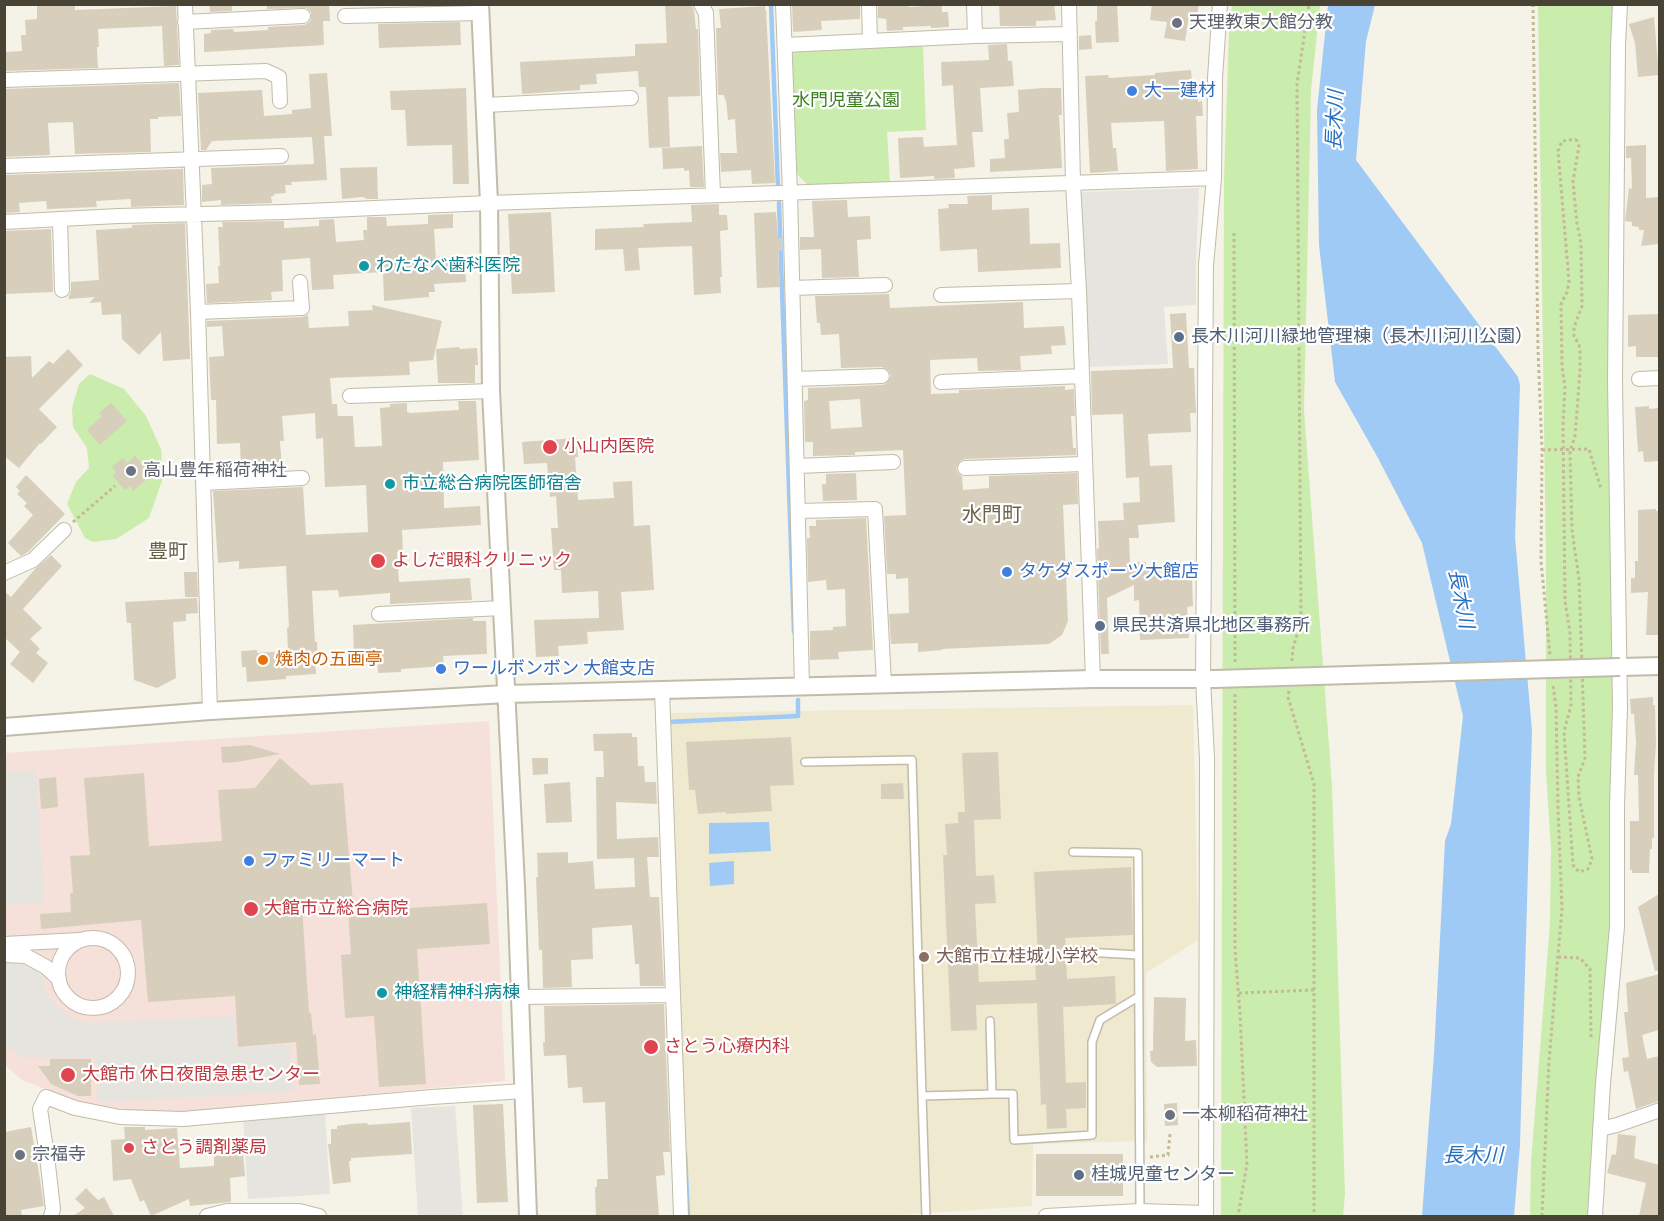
<!DOCTYPE html>
<meta charset="utf-8">
<style>
body{margin:0}
#map{position:relative;width:1664px;height:1221px;overflow:hidden;background:#f5f2e7;font-family:"Archivo Narrow",sans-serif}
canvas{display:block}
.frame{position:absolute;inset:0;border:6px solid #494335;pointer-events:none}
</style>
<div id="map">
<canvas width="1664" height="1221"></canvas>
<div class="frame"></div>
</div>
<script>
const g = document.querySelector('canvas').getContext('2d');
g.lineJoin = 'round';
function fill(path, color) { g.fillStyle = color; g.fill(path, 'evenodd'); }
const toPath = rows => new Path2D(rows.map(r => 'M' + r).join(''));
function strokePath(path, color, width, dash) { g.strokeStyle = color; g.lineWidth = width; g.lineCap = dash ? 'butt' : 'round'; g.setLineDash(dash || []); g.stroke(path); }
function write(font, color, halo, rows, align = 'center') {
  g.font = font + ' "Archivo Narrow","Noto Sans JP",sans-serif'; g.lineWidth = 4.5; g.setLineDash([]); g.textBaseline = 'middle'; g.strokeStyle = halo; g.fillStyle = color; for (const [text, x, y, turn = 0] of rows) {
    g.save(); g.translate(x, y); g.rotate((+turn || 0) * Math.PI / 180); g.textAlign = isNaN(turn) ? turn : align; if (halo) g.strokeText(text, 0, 0); g.fillText(text, 0, 0); g.restore();
  }
}
const education = toPath([
 [1193,705,1198,940,1146,973,1147,1141,1033,1144,1032,1206,884,1216,687,1216,667,713]
]);
const medical = toPath([
 [489,721,505,1081,156,1115,76,1101,22,1080,5,1065,5,753]
]);
const green = toPath([
 [1232,5,1320,5,1311,90,1304,410,1332,786,1345,1194,1343,1216,1221,1216,1224,180,1229,33],
 [1538,5,1617,5,1615,697,1612,910,1590,1216,1530,1216,1531,1162,1550,923,1551,849,1546,771,1546,563],
 [923,46,926,130,887,132,890,182,808,185,797,174,792,52],
 [90,374,124,389,146,416,161,449,163,478,149,518,116,539,93,542,85,538,67,504,76,482,89,468,87,448,73,427,72,408,79,384]
]);
const parking = toPath([
 [1199,188,1196,259,1196,305,1164,307,1168,364,1087,367,1080,192],
 [36,770,44,903,5,905,5,772],
 [5,964,25,964,36,969,42,977,50,999,60,1010,73,1020,89,1023,233,1016,236,1048,289,1045,293,1092,98,1102,96,1058,24,1058,5,1046],
 [455,1106,463,1216,418,1216,411,1108],
 [325,1114,330,1194,248,1199,243,1119]
]);
const water = toPath([
 [1328,5,1375,5,1366,41,1356,160,1518,377,1520,385,1515,537,1532,731,1520,1145,1514,1216,1422,1216,1434,1054,1445,841,1451,824,1463,716,1422,543,1378,458,1335,382,1319,245,1317,110],
 [769,822,771,851,709,854,709,823],
 [734,861,734,884,710,886,709,863]
]);
const stream = toPath([
 [771,4,778,188],
 [779,203,794,632],
 [668,723,668,722,798,716,798,700],
 [685,1154,688,1216]
]);
const building = toPath([
 [37,4,75,4,75,10,176,6,179,65,164,66,162,26,98,29,99,47,97,47,98,68,4,71,4,52,22,51,21,35,26,35,25,20,37,19],
 [209,4,232,4,232,11,210,12],
 [267,4,329,4,330,21,323,21,324,45,204,52,204,34,211,33,211,30,233,29,234,32,268,30,268,27,304,25,308,23,311,20,311,12,307,8,267,9],
 [665,4,691,4,694,10,696,29,698,29,700,96,668,97,670,147,649,148,646,87,639,87,638,71,596,74,597,84,580,85,580,90,522,94,520,62,635,56,635,44,667,43],
 [792,4,860,4,860,19,821,21,822,30,793,32],
 [878,4,908,4,909,7,942,5,942,12,948,12,949,27,931,28,931,26,903,27,903,30,887,31,886,19,878,18],
 [999,4,1054,4,1056,20,1036,21,1036,26,1000,26],
 [1097,4,1117,4,1119,42,1096,43,1095,21,1097,21],
 [1152,4,1199,4,1196,23,1188,22,1185,41,1164,38,1167,22,1150,20],
 [765,6,765,10,766,10,775,183,752,184,751,170,721,172,720,153,737,153,735,119,728,120,726,100,725,100,724,95,718,95,716,28,721,28,719,9],
 [1654,17,1659,75,1638,77,1635,43,1629,24],
 [460,22,461,45,379,48,378,24],
 [1091,35,1092,49,1079,50,1079,36],
 [1007,44,1008,61,1012,61,1014,86,980,88,983,132,972,132,975,167,954,169,955,178,934,179,934,176,900,178,898,138,923,137,924,147,957,145,953,85,942,86,941,62,989,60,988,45],
 [1191,70,1192,82,1194,81,1194,86,1197,85,1198,102,1202,101,1203,116,1196,116,1198,169,1166,171,1164,121,1111,123,1113,148,1116,148,1118,171,1090,173,1085,76,1108,75,1109,78,1155,75,1155,73],
 [327,73,332,136,324,136,327,180,291,182,292,185,285,185,286,193,274,194,274,196,271,196,272,203,221,205,221,200,202,202,202,185,212,184,211,168,314,164,312,137,212,141,206,150,201,150,198,93,262,90,264,116,292,114,292,110,311,108,309,74],
 [179,83,181,116,158,117,158,119,150,119,151,152,75,154,73,122,48,123,50,155,4,157,4,89],
 [466,88,469,184,453,184,452,145,407,146,405,110,391,110,390,91],
 [1043,88,1061,88,1062,115,1059,115,1062,168,990,172,990,159,1005,158,1004,139,1009,139,1007,113,1019,112,1018,90],
 [1646,145,1646,198,1659,197,1659,244,1641,246,1644,230,1639,230,1639,227,1632,226,1632,222,1625,221,1629,188,1632,189,1631,158,1626,158,1626,146],
 [702,146,704,187,690,187,689,170,684,171,684,168,663,169,662,148],
 [377,167,378,199,366,199,366,198,362,197,342,199,340,168],
 [183,169,184,205,131,207,131,199,96,201,97,207,47,209,46,201,19,203,20,212,4,213,4,175],
 [992,195,992,210,1029,208,1030,244,1060,243,1061,268,978,272,977,249,940,251,938,209,949,208,948,204,968,204,967,196],
 [847,200,848,217,870,216,871,239,857,240,859,277,822,278,821,249,800,250,800,237,814,237,812,201],
 [719,204,719,215,727,215,728,230,720,231,722,277,720,277,721,293,694,295,692,246,638,248,640,270,625,271,623,249,595,250,595,229,644,227,643,224,692,222,691,205],
 [551,212,555,292,512,294,508,214],
 [776,212,778,238,782,238,782,251,778,251,780,287,757,288,754,213],
 [453,214,453,228,434,229,436,261,465,259,466,282,434,284,435,292,429,292,429,297,384,301,383,272,333,275,334,289,312,290,310,258,282,260,283,291,271,292,272,300,207,303,206,284,219,283,218,266,220,266,218,227,223,227,222,222,284,221,284,228,319,226,319,220,334,219,336,242,364,240,363,230,367,230,367,217,386,217,387,226,428,224,428,215],
 [185,223,190,359,163,361,161,332,139,355,122,339,121,314,102,315,101,302,89,303,95,297,68,299,71,290,71,282,99,280,96,230,132,228,132,225],
 [51,229,53,292,4,294,4,273,6,272,4,231],
 [889,294,890,308,1023,302,1024,328,1064,326,1066,345,1051,346,1052,354,1020,356,1021,370,978,371,977,358,930,360,931,394,959,393,959,390,1065,386,1065,390,1074,389,1075,416,1071,416,1073,448,1076,448,1076,455,965,459,960,461,956,468,958,473,962,476,963,490,989,488,989,476,1077,473,1078,504,1063,505,1068,621,1062,635,1049,644,942,649,942,650,918,652,918,643,891,644,889,614,909,613,908,578,896,579,896,574,887,574,884,516,906,515,903,450,855,452,855,455,813,456,813,442,805,442,804,401,808,400,808,388,882,385,887,383,891,376,889,371,882,367,841,368,839,334,821,335,820,323,817,323,815,296],
 [860,399,862,427,831,429,829,401],
 [372,305,442,321,433,360,409,362,410,375,330,378,332,404,337,404,338,416,353,416,355,447,382,446,380,408,390,407,390,404,407,403,407,412,411,413,459,410,458,401,476,401,479,460,443,462,444,508,480,506,481,525,402,530,403,552,397,552,399,582,470,578,472,600,390,604,390,593,339,597,338,590,312,591,315,642,317,642,318,660,315,660,316,674,286,676,286,679,247,682,246,667,242,667,241,651,257,650,257,653,288,651,287,628,289,627,286,566,239,569,239,561,218,563,213,491,303,487,306,535,368,532,366,485,325,487,323,438,316,439,315,413,282,416,284,441,280,441,282,470,241,472,240,443,217,444,216,400,211,400,209,357,224,356,222,326,207,327,207,321,302,317,308,315,309,328,349,326,348,311,373,310],
 [1186,313,1189,368,1194,368,1196,413,1190,413,1191,432,1148,434,1150,466,1172,465,1175,522,1138,525,1139,538,1129,538,1130,562,1146,562,1146,566,1160,565,1160,579,1192,577,1193,606,1187,607,1189,638,1140,640,1139,600,1134,601,1134,585,1107,598,1109,654,1101,654,1097,549,1099,548,1098,521,1124,520,1123,503,1140,502,1139,477,1126,478,1123,414,1092,415,1091,371,1173,368,1170,314],
 [1659,314,1659,357,1636,357,1636,346,1628,347,1628,315],
 [459,347,460,349,477,348,478,365,475,365,475,383,438,383,436,349],
 [68,349,83,365,39,409,57,427,41,444,40,443,19,468,4,456,4,357,31,356,32,378,49,361,53,364],
 [111,403,127,421,100,445,87,430,102,416,99,413],
 [1649,406,1649,409,1659,408,1659,461,1644,462,1643,451,1638,452,1635,407],
 [577,438,578,457,575,457,578,500,614,498,613,482,632,481,634,526,650,525,654,590,621,592,624,630,587,632,588,644,558,646,559,656,536,657,534,620,599,618,598,591,562,593,561,570,554,570,551,528,558,528,556,496,550,497,547,463,524,464,522,442],
 [135,456,147,470,141,475,146,480,133,491,130,486,125,490,113,476,116,472,112,467,123,458,127,463],
 [856,473,857,500,823,501,822,484,826,484,826,474],
 [26,475,65,514,28,552,21,556,8,543,33,515,24,506,27,503,17,494,20,491,16,487],
 [1656,509,1656,511,1659,511,1659,635,1646,635,1648,592,1631,593,1631,578,1635,578,1635,561,1638,561,1638,510],
 [866,518,873,650,838,652,839,659,810,660,810,631,833,630,833,627,846,626,845,589,827,590,826,580,808,582,807,538,810,538,809,526,816,526,816,520],
 [51,555,62,566,23,609,42,628,30,639,40,649,36,653,48,663,33,683,10,664,20,652,4,637,4,591,11,597,35,569],
 [184,572,197,572,198,597,185,597],
 [197,598,198,613,186,614,186,621,173,622,176,678,157,688,134,680,131,623,127,623,125,602],
 [473,618,473,621,486,621,487,654,443,656,444,666,401,669,401,672,378,673,377,655,354,656,353,625],
 [1653,697,1653,705,1655,705,1656,743,1654,775,1654,838,1652,838,1652,849,1650,849,1649,873,1632,873,1632,870,1630,870,1630,821,1639,821,1638,775,1634,775,1636,742,1634,714,1631,714,1630,699],
 [632,733,632,737,637,737,638,766,644,766,645,782,656,782,657,804,616,802,617,839,658,837,659,857,647,857,650,897,659,897,664,986,640,986,639,964,635,964,632,925,592,928,593,959,571,960,572,987,543,988,542,950,539,950,536,877,538,877,537,853,568,852,568,863,593,861,595,889,635,887,634,858,597,859,596,777,604,777,603,751,594,751,593,734],
 [791,737,794,785,770,786,772,811,726,814,726,812,698,814,695,790,689,790,686,742],
 [250,745,280,754,237,762,222,763,221,747],
 [998,752,1001,819,974,820,976,876,994,875,996,903,975,904,979,982,1036,980,1035,958,1038,958,1034,872,1131,867,1133,935,1065,938,1066,946,1062,950,1063,954,1066,956,1067,979,1115,976,1116,1004,1063,1007,1066,1083,1086,1082,1086,1108,1066,1109,1067,1128,1047,1129,1046,1104,1041,1105,1037,1003,976,1005,977,1030,951,1031,943,855,947,855,945,824,958,823,958,812,965,812,962,753],
 [280,758,311,785,343,783,353,903,302,907,309,1013,311,1013,313,1035,316,1034,320,1084,299,1085,296,1042,238,1047,235,996,148,1002,141,920,41,929,40,914,71,912,70,893,73,893,70,856,90,855,84,778,144,773,149,846,222,841,218,790,255,788],
 [532,758,548,758,548,774,533,775],
 [56,777,58,807,41,809,39,779],
 [570,782,572,822,546,823,544,784],
 [903,783,904,799,881,799,881,784],
 [1659,894,1659,971,1655,971,1638,907],
 [487,903,490,944,417,949,426,1084,379,1087,374,1016,345,1018,341,955,351,954,348,912],
 [1659,974,1659,1030,1642,1035,1647,1059,1659,1056,1659,1101,1636,1109,1628,1071,1624,1072,1622,1058,1629,1057,1624,1012,1628,1012,1626,983],
 [1154,997,1186,998,1185,1041,1196,1040,1197,1066,1157,1067,1151,1062,1150,1051,1153,1051],
 [664,1004,670,1152,663,1152,665,1175,656,1176,659,1216,596,1216,595,1187,597,1187,597,1179,608,1179,605,1102,583,1103,582,1087,568,1088,566,1055,544,1056,543,1042,545,1042,544,1006],
 [50,1059,91,1059,91,1096,78,1096,51,1084,38,1066,50,1066],
 [1177,1103,1178,1125,1165,1126,1164,1104],
 [503,1104,508,1202,477,1203,473,1105],
 [410,1122,412,1154,351,1158,351,1161,349,1161,351,1182,333,1184,328,1144,331,1144,331,1129,337,1129,337,1126,350,1124,367,1123,368,1125],
 [31,1127,40,1179,44,1206,21,1210,22,1215,4,1216,5,1132],
 [124,1127,145,1127,145,1130,177,1128,180,1168,214,1166,214,1156,243,1154,245,1176,230,1178,231,1202,190,1206,189,1199,151,1216,144,1200,140,1202,131,1179,113,1181,111,1140,125,1139],
 [1618,1134,1636,1136,1634,1158,1659,1165,1659,1216,1639,1216,1646,1183,1607,1173,1612,1154,1616,1155],
 [1036,1154,1123,1154,1123,1196,1036,1196],
 [86,1188,98,1200,104,1197,114,1216,73,1216,85,1208,75,1199]
]);
const path = toPath([
 [1533,4,1538,350,1542,450,1541,561,1550,655],
 [1576,139,1579,146,1573,181,1577,224,1581,243,1582,306,1574,327,1574,336,1579,345,1580,351,1580,371,1575,436,1570,451,1572,530,1579,579,1581,636,1585,758,1578,777,1579,797,1592,859,1588,869,1579,872,1573,865,1564,732,1571,705,1570,633,1565,601,1563,425,1565,387,1562,367,1561,304,1567,292,1569,281,1558,151,1562,141,1576,139],
 [1234,233,1235,664],
 [1542,450,1589,449,1601,489],
 [73,522,115,486],
 [1292,661,1293,648,1301,621,1297,84,1309,4],
 [1289,691,1288,697,1314,784,1314,1216],
 [1235,694,1235,950,1240,1014,1247,1164,1238,1216],
 [1558,957,1580,958,1590,969,1591,1038],
 [1239,993,1314,990],
 [1150,1157,1168,1155,1170,1134],
 [1542,1216,1549,1061,1562,909,1558,808,1556,707,1553,685]
]);
const service = toPath([
 [805,762,912,760,922,1096],
 [1073,852,1138,853,1140,1211],
 [1068,951,1138,955],
 [990,1021,992,1094,1013,1094,1014,1140,1092,1135,1092,1042,1100,1020,1138,997],
 [926,1216,922,1096,992,1094]
]);
const minor = toPath([
 [185,4,198,312,210,711],
 [701,4,706,13,713,195],
 [783,4,790,193,802,686],
 [869,4,870,41],
 [974,4,975,36],
 [1069,4,1073,183,1079,291,1093,679],
 [345,16,480,13],
 [185,22,303,16],
 [785,45,975,36,1070,34],
 [4,80,266,71,279,77,280,101],
 [485,105,631,98],
 [4,166,281,156],
 [60,219,62,290],
 [4,222,118,216,284,212,489,203,1214,178],
 [792,288,885,285],
 [941,295,1079,291],
 [198,312,302,308,300,282],
 [795,379,882,376],
 [1639,379,1660,378],
 [941,382,1082,376],
 [350,396,491,391],
 [798,466,893,462],
 [965,468,1084,464],
 [203,483,302,478],
 [799,511,875,509,884,684],
 [4,573,33,560,64,530],
 [379,614,502,608],
 [662,690,681,1216],
 '58 973a35 35 0 1 1 70 0a35 35 0 1 1-70 0Z',
 [4,944,80,940],
 [4,955,26,956,46,967,59,979],
 [521,997,673,995],
 [1600,1129,1617,1125,1660,1110],
 [51,1216,53,1209,47,1156,40,1109,46,1097,75,1108,120,1117,183,1119,432,1097,524,1091],
 [207,1216,227,1211,299,1211,319,1216],
 [1046,1216,1140,1211,1206,1213],
 [1206,1216,1207,759,1203,679,1206,265,1214,178,1215,78,1220,4],
 [1595,1216,1603,1084,1617,927,1617,806,1620,707,1615,380,1618,46,1620,4]
]);
const tertiary = toPath([
 [480,4,489,203,491,391,516,886,528,1216],
 [1620,667,1660,666],
 [4,727,210,711,506,694,1093,679,1215,679]
]);
const tertiaryBridge = toPath([
 [1215,679,1620,667]
]);
const markers = [
 [1177,23,6,"#6b7280"],
 [1132,91,6,"#3f7fe0"],
 [364,266,6,"#0f9aa8"],
 [1179,337,6,"#5c6f8a"],
 [550,447,8,"#e0444e"],
 [131,471,6,"#6b7280"],
 [390,484,6,"#0f9aa8"],
 [378,561,8,"#e0444e"],
 [1007,572,6,"#3f7fe0"],
 [1100,626,6,"#5c6f8a"],
 [263,660,6,"#e8710a"],
 [441,669,6,"#3f7fe0"],
 [249,861,6,"#3f7fe0"],
 [251,909,8,"#e0444e"],
 [924,957,6,"#8d6e63"],
 [382,993,6,"#0f9aa8"],
 [651,1047,8,"#e0444e"],
 [68,1075,8,"#e0444e"],
 [1170,1115,6,"#6b7280"],
 [129,1148,6,"#e0444e"],
 [20,1155,6,"#6b7280"],
 [1079,1175,6,"#5c6f8a"]
];
const worshipNames = [
 ["天理教東大館分教",1189,23],
 ["高山豊年稲荷神社",143,471],
 ["一本柳稻荷神社",1182,1115],
 ["宗福寺",32,1155]
];
const shopNames = [
 ["大一建材",1144,91],
 ["タケダスポーツ大館店",1019,572],
 ["ワールボンボン 大館支店",453,669],
 ["ファミリーマート",261,861]
];
const parkNames = [
 ["水門児童公園",846,101]
];
const cultureNames = [
 ["わたなべ歯科医院",376,266],
 ["市立総合病院医師宿舎",402,484],
 ["神経精神科病棟",394,993]
];
const serviceNames = [
 ["長木川河川緑地管理棟（長木川河川公園）",1191,337],
 ["県民共済県北地区事務所",1112,626],
 ["桂城児童センター",1091,1175]
];
const healthNames = [
 ["小山内医院",564,447],
 ["よしだ眼科クリニック",392,561],
 ["大館市立総合病院",264,909],
 ["さとう心療内科",664,1047],
 ["大館市 休日夜間急患センター",82,1075],
 ["さとう調剤薬局",141,1148]
];
const foodNames = [
 ["焼肉の五画亭",275,660]
];
const educationNames = [
 ["大館市立桂城小学校",936,957]
];
const waterNames = [
 ["長木川",1336,120,-88],
 ["長木川",1460,599,79],
 ["長木川",1473,1157]
];
const neighbourhoodNames = [
 ["水門町",992,516],
 ["豊町",168,553]
];
fill(education, '#efe9d0');
fill(medical, '#f6e0da');
fill(green, '#caecad');
fill(parking, '#e6e4df');
fill(water, '#9fcaf6');
strokePath(stream, '#9fcaf6', 4.5);
fill(building, '#d7cfbc');
strokePath(service, '#c1bba9', 10);
strokePath(minor, '#c1bba9', 16);
strokePath(tertiary, '#c1bba9', 20);
strokePath(path, '#c4b999', 3, [3, 3]);
strokePath(service, '#fff', 7);
strokePath(minor, '#fff', 14);
strokePath(tertiary, '#fff', 16);
strokePath(tertiaryBridge, '#c1bba9', 20, []);
strokePath(tertiaryBridge, '#fff', 16);
for (const [x, y, r, color] of markers) { const dot = new Path2D(); dot.arc(x, y, r, 0, 2 * Math.PI); g.fillStyle = color; g.fill(dot); strokePath(dot, '#fff', 2); }
write('18px', '#5b616d', '#fff', worshipNames, 'left');
write('18px', '#366cbe', '#fff', shopNames, 'left');
write('18px', '#3e7f24', '#fff', parkNames);
write('18px', '#0d838f', '#fff', cultureNames, 'left');
write('18px', '#4e5e75', '#fff', serviceNames, 'left');
write('18px', '#be3a42', '#fff', healthNames, 'left');
write('18px', '#c56008', '#fff', foodNames, 'left');
write('18px', '#785e54', '#fff', educationNames, 'left');
write('italic 20px', '#266fbd', '#fff', waterNames);
write('20px', '#6c624c', '#fff', neighbourhoodNames);
</script>
